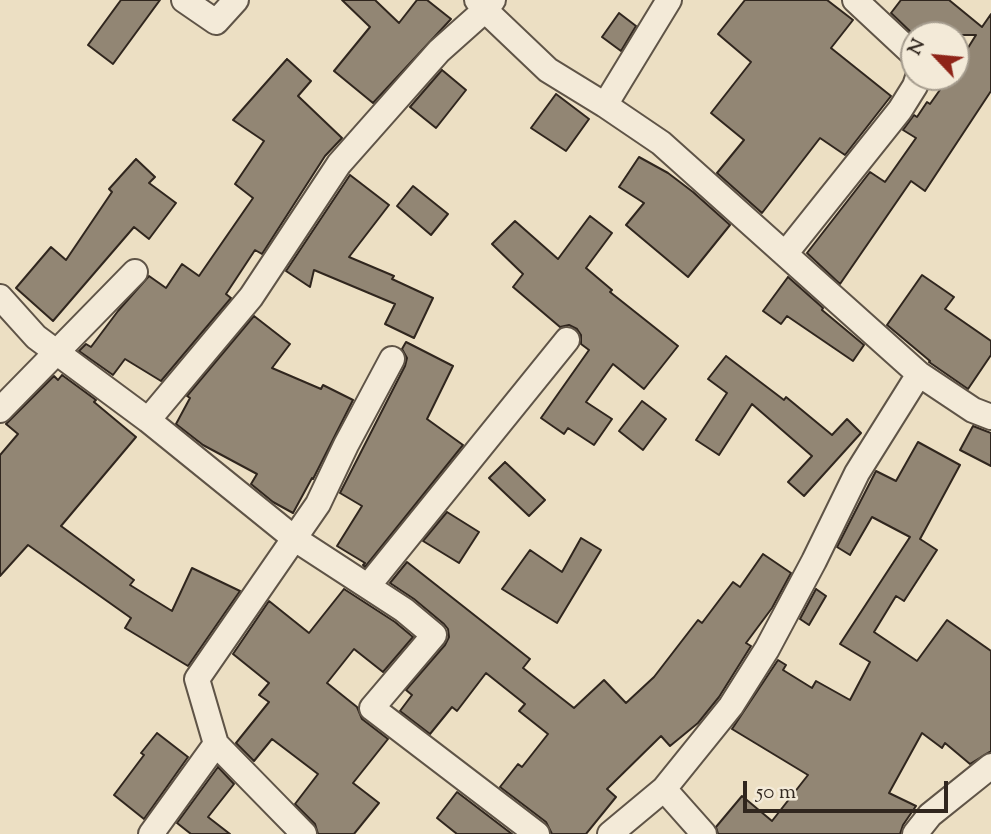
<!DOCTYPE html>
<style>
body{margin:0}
#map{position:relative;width:991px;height:834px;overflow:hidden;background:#ecdfc3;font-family:"Sorts Mill Goudy",serif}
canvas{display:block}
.north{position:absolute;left:900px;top:21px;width:70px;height:70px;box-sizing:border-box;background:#f3ead8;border:2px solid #a59c8e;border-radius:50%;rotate:296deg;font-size:19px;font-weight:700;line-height:28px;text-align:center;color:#30261e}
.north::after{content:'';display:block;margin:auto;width:24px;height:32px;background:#8f2418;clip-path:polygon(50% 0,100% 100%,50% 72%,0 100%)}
.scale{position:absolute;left:743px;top:781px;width:205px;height:32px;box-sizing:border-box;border:4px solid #30261e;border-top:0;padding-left:9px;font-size:21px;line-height:24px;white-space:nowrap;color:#30261e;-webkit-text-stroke:5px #f3ead8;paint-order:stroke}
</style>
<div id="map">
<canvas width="991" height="834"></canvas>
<div class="north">N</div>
<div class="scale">50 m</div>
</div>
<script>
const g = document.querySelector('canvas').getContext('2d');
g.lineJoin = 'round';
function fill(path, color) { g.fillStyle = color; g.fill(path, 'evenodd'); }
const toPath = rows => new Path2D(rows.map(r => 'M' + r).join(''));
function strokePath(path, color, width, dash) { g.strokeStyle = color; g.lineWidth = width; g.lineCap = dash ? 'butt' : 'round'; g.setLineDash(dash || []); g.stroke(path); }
const building = toPath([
 [121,0,160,0,113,64,88,45,121,0],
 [342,0,375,0,399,23,417,0,427,0,451,19,373,103,334,71,370,27,342,0],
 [745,0,827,0,853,20,831,48,891,96,845,155,820,138,762,213,717,173,744,140,711,113,751,62,718,34,745,0],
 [901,0,949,0,982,27,991,14,991,91,925,191,911,181,840,284,807,253,870,172,885,182,916,138,903,130,914,115,917,117,927,102,930,104,949,77,956,77,956,67,976,35,914,35,891,13,901,0],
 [619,13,636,26,621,51,602,37,619,13],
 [287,59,311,81,298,96,342,138,325,156,262,254,255,250,226,294,231,298,161,381,125,359,113,375,79,351,86,344,91,347,118,311,149,276,166,288,182,264,199,276,253,198,235,184,264,141,233,120,287,59],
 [442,70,466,90,436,128,410,107,442,70],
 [556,94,589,119,566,151,531,128,556,94],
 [639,157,668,173,693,192,730,225,688,277,626,225,644,203,619,187,639,157],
 [136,159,155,177,149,183,176,203,149,239,134,227,53,321,16,288,51,247,66,260,112,192,109,189,136,159],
 [350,175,389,205,349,257,394,276,392,279,433,298,414,338,385,324,395,304,314,270,310,287,286,271,350,175],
 [413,186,448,214,431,235,397,206,413,186],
 [590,216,612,233,586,268,612,290,610,292,678,346,644,389,613,364,586,402,612,419,594,445,568,428,564,434,541,418,589,350,581,344,581,335,577,329,569,325,560,327,513,287,523,274,492,244,515,221,558,259,590,216],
 [922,275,954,297,945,309,991,341,991,355,968,389,929,362,930,361,887,325,922,275],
 [788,277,823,308,822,310,864,345,853,361,787,316,781,324,763,311,788,277],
 [254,316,290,344,272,368,321,389,323,385,353,400,313,479,312,478,293,513,273,502,251,484,257,474,203,445,176,424,190,398,187,396,254,316],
 [406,342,453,366,427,419,463,445,365,567,363,565,365,563,337,546,362,506,340,493,405,366,407,358,402,349,406,342],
 [726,356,784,400,786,397,832,435,847,419,861,433,804,496,788,482,812,456,752,404,719,455,696,440,727,393,708,379,726,356],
 [62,375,96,400,94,402,136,437,61,526,134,580,130,585,172,611,192,568,240,591,188,666,125,628,131,618,28,545,0,576,0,455,18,434,6,424,54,376,58,380,62,375],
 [642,401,666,419,643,450,619,431,642,401],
 [973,426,991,433,991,466,960,450,973,426],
 [918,442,960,465,920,539,937,550,904,601,896,596,874,632,917,661,947,620,991,651,991,751,970,764,945,743,942,748,922,733,889,793,916,806,903,825,900,834,718,834,716,827,742,796,772,821,808,775,732,729,778,660,786,665,783,670,812,688,816,681,850,700,870,662,840,644,910,537,872,517,850,555,837,547,876,471,896,481,918,442],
 [505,462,545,500,529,516,489,478,505,462],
 [447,512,479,532,459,563,423,541,447,512],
 [581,538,601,550,557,623,502,589,530,550,562,572,581,538],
 [763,554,791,573,772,608,746,643,751,646,719,697,698,723,670,746,661,736,607,789,616,797,586,834,552,834,546,822,500,787,518,764,522,767,548,734,519,711,525,704,486,673,457,711,452,707,430,734,400,711,412,695,406,690,445,645,449,637,448,629,444,624,414,599,390,583,407,562,530,659,523,668,574,708,604,680,626,703,654,677,698,620,702,623,733,582,740,587,763,554],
 [344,589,395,622,413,637,383,672,354,649,327,683,357,707,362,719,388,739,353,783,379,803,354,834,318,834,315,824,295,804,318,774,272,739,254,761,236,743,269,702,259,695,269,683,233,654,269,601,309,633,344,589],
 [816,589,826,596,809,625,800,619,816,589],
 [157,733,188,757,144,819,114,795,144,755,141,753,157,733],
 [218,767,234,784,208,817,230,834,191,834,177,823,218,767],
 [457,792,512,834,457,834,437,818,457,792]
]);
const minor = toPath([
 [184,0,216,22,236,0],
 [477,0,485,10,548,70,605,105,661,143,919,374,973,410,991,417],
 [855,0,914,55],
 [605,105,669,0],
 [785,254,900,110,915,86,918,77],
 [0,297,36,337,148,420,295,539,404,610,434,635,372,708,537,834],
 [0,410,135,272],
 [148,420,251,297,339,164,439,51,485,10,493,0],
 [368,586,567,340],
 [664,789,731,706,767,649,814,561,857,473,919,374],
 [151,834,216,744],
 [304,834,216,744,197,679,318,504,346,445,392,359],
 [610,834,664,789,704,834],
 [915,834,930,815,991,766]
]);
fill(building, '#928674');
strokePath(building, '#30261e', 2);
strokePath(minor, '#5f5447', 28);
strokePath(minor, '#f3ead8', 24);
</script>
